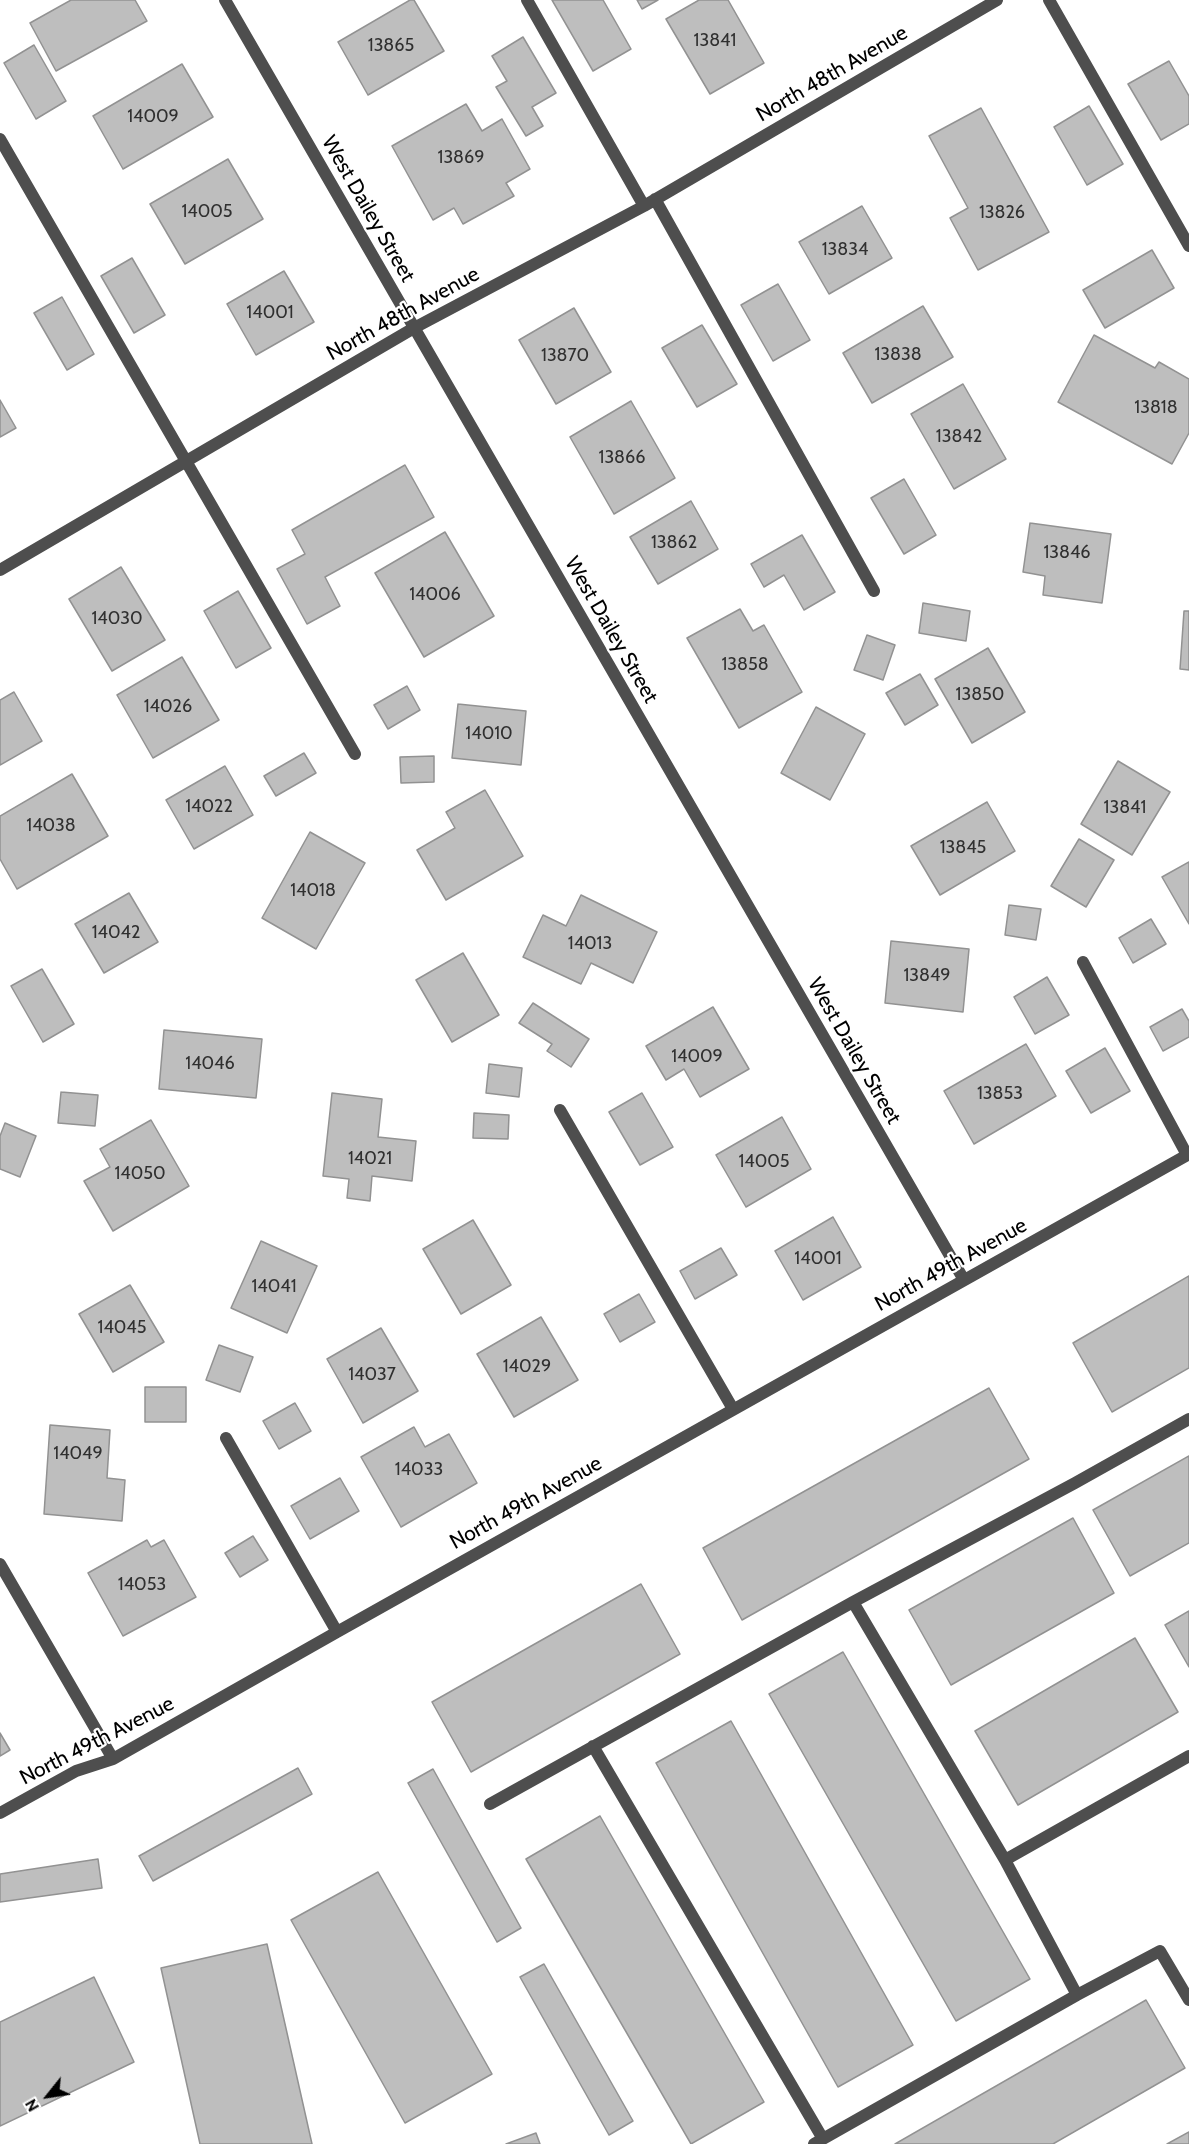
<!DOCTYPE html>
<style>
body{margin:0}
#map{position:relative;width:1189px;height:2144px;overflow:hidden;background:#fff;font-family:Cabin,sans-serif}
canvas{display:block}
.north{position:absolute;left:18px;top:2066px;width:60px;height:60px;-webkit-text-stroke:4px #fff;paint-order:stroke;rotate:240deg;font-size:16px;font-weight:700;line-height:24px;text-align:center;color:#000}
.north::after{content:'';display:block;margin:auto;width:21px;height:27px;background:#000;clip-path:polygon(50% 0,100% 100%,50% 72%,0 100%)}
</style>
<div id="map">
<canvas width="1189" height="2144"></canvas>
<div class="north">N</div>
</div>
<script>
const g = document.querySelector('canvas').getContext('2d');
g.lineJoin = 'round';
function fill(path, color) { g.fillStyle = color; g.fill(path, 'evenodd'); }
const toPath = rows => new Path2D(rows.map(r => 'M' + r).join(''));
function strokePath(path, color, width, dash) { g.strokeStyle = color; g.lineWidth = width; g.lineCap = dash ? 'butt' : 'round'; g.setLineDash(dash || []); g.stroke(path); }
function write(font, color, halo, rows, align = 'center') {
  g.font = font + ' Cabin,sans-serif'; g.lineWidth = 4.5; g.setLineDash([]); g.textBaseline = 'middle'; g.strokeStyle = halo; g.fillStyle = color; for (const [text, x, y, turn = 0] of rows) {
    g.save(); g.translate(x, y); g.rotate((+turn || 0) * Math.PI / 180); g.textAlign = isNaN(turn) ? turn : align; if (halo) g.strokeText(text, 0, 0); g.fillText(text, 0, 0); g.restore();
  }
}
const building = toPath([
 [71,0,135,0,147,21,56,71,30,23,71,0],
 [410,0,414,0,444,51,368,95,338,42,410,0],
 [552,0,603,0,631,49,593,71,552,0],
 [637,0,658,0,642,9,637,0],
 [699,0,728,0,764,63,710,94,666,19,699,0],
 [523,37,556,93,532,107,543,126,526,136,496,87,507,81,492,56,523,37],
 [34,45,66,101,36,119,4,63,34,45],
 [1169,61,1189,96,1189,124,1161,140,1128,84,1169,61],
 [182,64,213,117,123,169,93,116,182,64],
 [466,104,482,131,502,119,530,169,506,183,514,196,463,224,454,208,433,220,392,146,466,104],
 [1089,106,1123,164,1087,185,1054,127,1089,106],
 [981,108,1049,232,978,270,950,218,968,208,929,136,981,108],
 [228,159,263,219,185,264,150,204,228,159],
 [862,206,892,258,829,294,799,242,862,206],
 [1152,250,1174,288,1105,328,1083,290,1152,250],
 [132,258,165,315,134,333,101,276,132,258],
 [284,271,314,322,256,355,227,304,284,271],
 [778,284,810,340,773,361,741,305,778,284],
 [62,297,94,354,67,370,34,313,62,297],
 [923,306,953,357,872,403,843,353,923,306],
 [574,308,611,372,556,404,519,340,574,308],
 [702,325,737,384,697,407,662,348,702,325],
 [1094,335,1155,368,1159,362,1189,379,1189,433,1172,464,1058,402,1094,335],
 [963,384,1006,459,954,489,911,414,963,384],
 [0,400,16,428,0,437,0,400],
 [631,401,675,478,614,514,570,437,631,401],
 [405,465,434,517,325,577,340,606,307,624,277,569,305,554,292,530,405,465],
 [904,479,936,535,904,554,871,498,904,479],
 [691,501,718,549,658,584,630,537,691,501],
 [1030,523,1111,534,1102,603,1043,595,1045,576,1023,572,1030,523],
 [445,532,494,616,424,657,375,573,445,532],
 [802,535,835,592,804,610,784,575,764,587,751,564,802,535],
 [121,567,165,640,112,671,69,599,121,567],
 [238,591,271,648,236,668,204,611,238,591],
 [923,603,970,611,966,641,919,633,923,603],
 [740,609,753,631,764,625,802,692,739,728,687,638,740,609],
 [1184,611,1189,611,1189,670,1180,669,1184,611],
 [867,635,895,645,883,680,854,670,867,635],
 [988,648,1025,712,972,743,935,679,988,648],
 [182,657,219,720,153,758,117,695,182,657],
 [920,674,938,705,905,725,886,693,920,674],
 [407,686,420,710,388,729,374,705,407,686],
 [14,692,42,741,0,765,0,700,14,692],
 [458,704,526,711,521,765,452,758,458,704],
 [816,707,865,734,830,800,781,773,816,707],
 [304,753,316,773,276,796,264,776,304,753],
 [434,756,434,782,401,783,400,757,434,756],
 [1118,761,1170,792,1132,855,1081,824,1118,761],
 [225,766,253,815,194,849,166,800,225,766],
 [72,774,108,836,17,889,0,859,0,816,72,774],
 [485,790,523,856,446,900,417,850,455,828,446,812,485,790],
 [987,802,1015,851,940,895,911,846,987,802],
 [310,832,365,863,316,949,262,918,310,832],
 [1079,839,1114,860,1086,907,1051,886,1079,839],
 [1189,862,1189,924,1162,877,1189,862],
 [129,893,158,942,104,973,75,924,129,893],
 [581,895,657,932,633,983,591,963,581,984,523,957,543,915,566,926,581,895],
 [1009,905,1041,909,1036,940,1005,935,1009,905],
 [1151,919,1166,944,1133,963,1119,938,1151,919],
 [891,941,969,949,963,1012,885,1003,891,941],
 [463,953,499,1015,452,1042,416,980,463,953],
 [42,969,74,1024,43,1042,11,986,42,969],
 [1047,977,1069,1015,1035,1034,1014,997,1047,977],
 [533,1003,589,1039,571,1067,547,1051,552,1044,519,1023,533,1003],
 [713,1007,749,1069,700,1097,684,1069,666,1080,646,1046,713,1007],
 [1182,1009,1189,1021,1189,1037,1163,1051,1150,1027,1182,1009],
 [164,1030,262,1039,256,1098,159,1089,164,1030],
 [1026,1044,1056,1096,974,1144,944,1091,1026,1044],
 [1105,1048,1130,1091,1091,1113,1066,1071,1105,1048],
 [489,1064,522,1068,519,1097,486,1093,489,1064],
 [61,1092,98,1095,95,1126,58,1123,61,1092],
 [332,1093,382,1099,378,1137,416,1141,412,1181,372,1176,370,1201,347,1198,349,1179,323,1176,332,1093],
 [642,1093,673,1147,640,1165,609,1112,642,1093],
 [474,1113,509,1115,508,1139,473,1138,474,1113],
 [782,1117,811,1169,746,1207,716,1155,782,1117],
 [151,1120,189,1186,113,1231,84,1181,110,1167,100,1149,151,1120],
 [5,1123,36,1136,20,1177,0,1169,0,1136,5,1123],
 [833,1217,861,1267,803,1300,775,1251,833,1217],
 [473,1220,511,1285,461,1314,423,1249,473,1220],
 [261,1241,317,1266,287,1333,231,1308,261,1241],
 [721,1248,737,1275,695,1299,680,1271,721,1248],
 [1189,1276,1189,1368,1112,1412,1073,1343,1189,1276],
 [130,1285,164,1342,113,1372,79,1314,130,1285],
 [639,1294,655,1322,620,1342,604,1314,639,1294],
 [541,1317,578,1380,514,1417,477,1354,541,1317],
 [381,1328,418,1391,363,1423,327,1359,381,1328],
 [219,1345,253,1357,240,1392,206,1380,219,1345],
 [145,1387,186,1387,186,1422,145,1422,145,1387],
 [989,1388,1029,1459,742,1620,703,1548,989,1388],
 [295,1403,311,1431,279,1449,263,1421,295,1403],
 [50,1425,110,1430,107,1478,125,1480,122,1521,44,1514,50,1425],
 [414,1427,425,1447,449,1434,477,1483,401,1527,361,1457,414,1427],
 [1189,1456,1189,1543,1130,1576,1093,1510,1189,1456],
 [340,1478,359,1511,310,1539,291,1506,340,1478],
 [1073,1518,1114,1593,951,1685,909,1610,1073,1518],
 [253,1536,268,1560,240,1577,225,1553,253,1536],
 [147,1540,151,1547,164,1540,196,1597,123,1636,88,1573,147,1540],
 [641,1584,680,1654,471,1772,432,1702,641,1584],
 [1189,1611,1189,1667,1165,1625,1189,1611],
 [1135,1638,1178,1712,1018,1805,975,1731,1135,1638],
 [843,1652,1030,1979,956,2021,769,1694,843,1652],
 [731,1721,913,2045,838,2087,656,1763,731,1721],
 [0,1733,10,1750,0,1756,0,1733],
 [298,1768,312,1794,153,1881,139,1856,298,1768],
 [433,1769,521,1928,497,1942,408,1783,433,1769],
 [600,1816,764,2102,691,2144,526,1859,600,1816],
 [98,1859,102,1888,0,1902,0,1874,98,1859],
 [378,1872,492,2074,405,2123,291,1920,378,1872],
 [267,1944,312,2144,200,2144,161,1968,267,1944],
 [544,1964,633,2121,609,2135,520,1977,544,1964],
 [94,1977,134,2062,0,2126,0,2022,94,1977],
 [1146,2000,1185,2068,1053,2144,895,2144,1146,2000],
 [1189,2132,1189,2144,1167,2144,1189,2132],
 [536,2133,540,2144,506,2144,536,2133]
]);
const lane = toPath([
 [853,1602,1005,1860,1077,1995],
 [593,1746,823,2139],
 [490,1804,853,1602,1075,1483,1189,1419],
 [1005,1860,1189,1756],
 [814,2144,1077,1995,1160,1951,1189,2000]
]);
const street = toPath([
 [225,0,964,1280],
 [527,0,644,206],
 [1049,0,1189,246],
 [0,139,355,754],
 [655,199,874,591],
 [0,570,414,328,644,206,997,0],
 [1083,962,1187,1155],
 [560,1110,733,1409],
 [226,1438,337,1632],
 [0,1564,113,1759],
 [0,1813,76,1771,113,1759,337,1632,1189,1154]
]);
const numberNames = [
 ["13841",715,41],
 ["13865",391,46],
 ["14009",153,117],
 ["13869",461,158],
 ["14005",207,212],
 ["13826",1002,213],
 ["13834",845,250],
 ["14001",270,313],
 ["13838",898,355],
 ["13870",565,356],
 ["13818",1156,408],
 ["13842",959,437],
 ["13866",622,458],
 ["13862",674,543],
 ["13846",1067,553],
 ["14006",435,595],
 ["14030",117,619],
 ["13858",745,665],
 ["13850",980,695],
 ["14026",168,707],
 ["14010",489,734],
 ["14022",209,807],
 ["13841",1125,808],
 ["14038",51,826],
 ["13845",963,848],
 ["14018",313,891],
 ["14042",116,933],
 ["14013",590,944],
 ["13849",927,976],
 ["14009",697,1057],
 ["14046",210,1064],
 ["13853",1000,1094],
 ["14021",370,1159],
 ["14005",764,1162],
 ["14050",140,1174],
 ["14001",818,1259],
 ["14041",274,1287],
 ["14045",122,1328],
 ["14029",527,1367],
 ["14037",372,1375],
 ["14049",78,1454],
 ["14033",419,1470],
 ["14053",142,1585]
];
const streetNames = [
 ["North 48th Avenue",832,74,-30],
 ["West Dailey Street",368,209,60],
 ["North 48th Avenue",403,314,-29],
 ["West Dailey Street",611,630,60],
 ["West Dailey Street",854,1051,60],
 ["North 49th Avenue",951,1265,-29],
 ["North 49th Avenue",526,1503,-29],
 ["North 49th Avenue",97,1741,-27]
];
fill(building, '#bebebe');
strokePath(building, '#929292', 1.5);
strokePath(lane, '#4e4e4e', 12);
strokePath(street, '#4e4e4e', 12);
write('18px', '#303030', null, numberNames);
write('21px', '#000', '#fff', streetNames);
</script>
